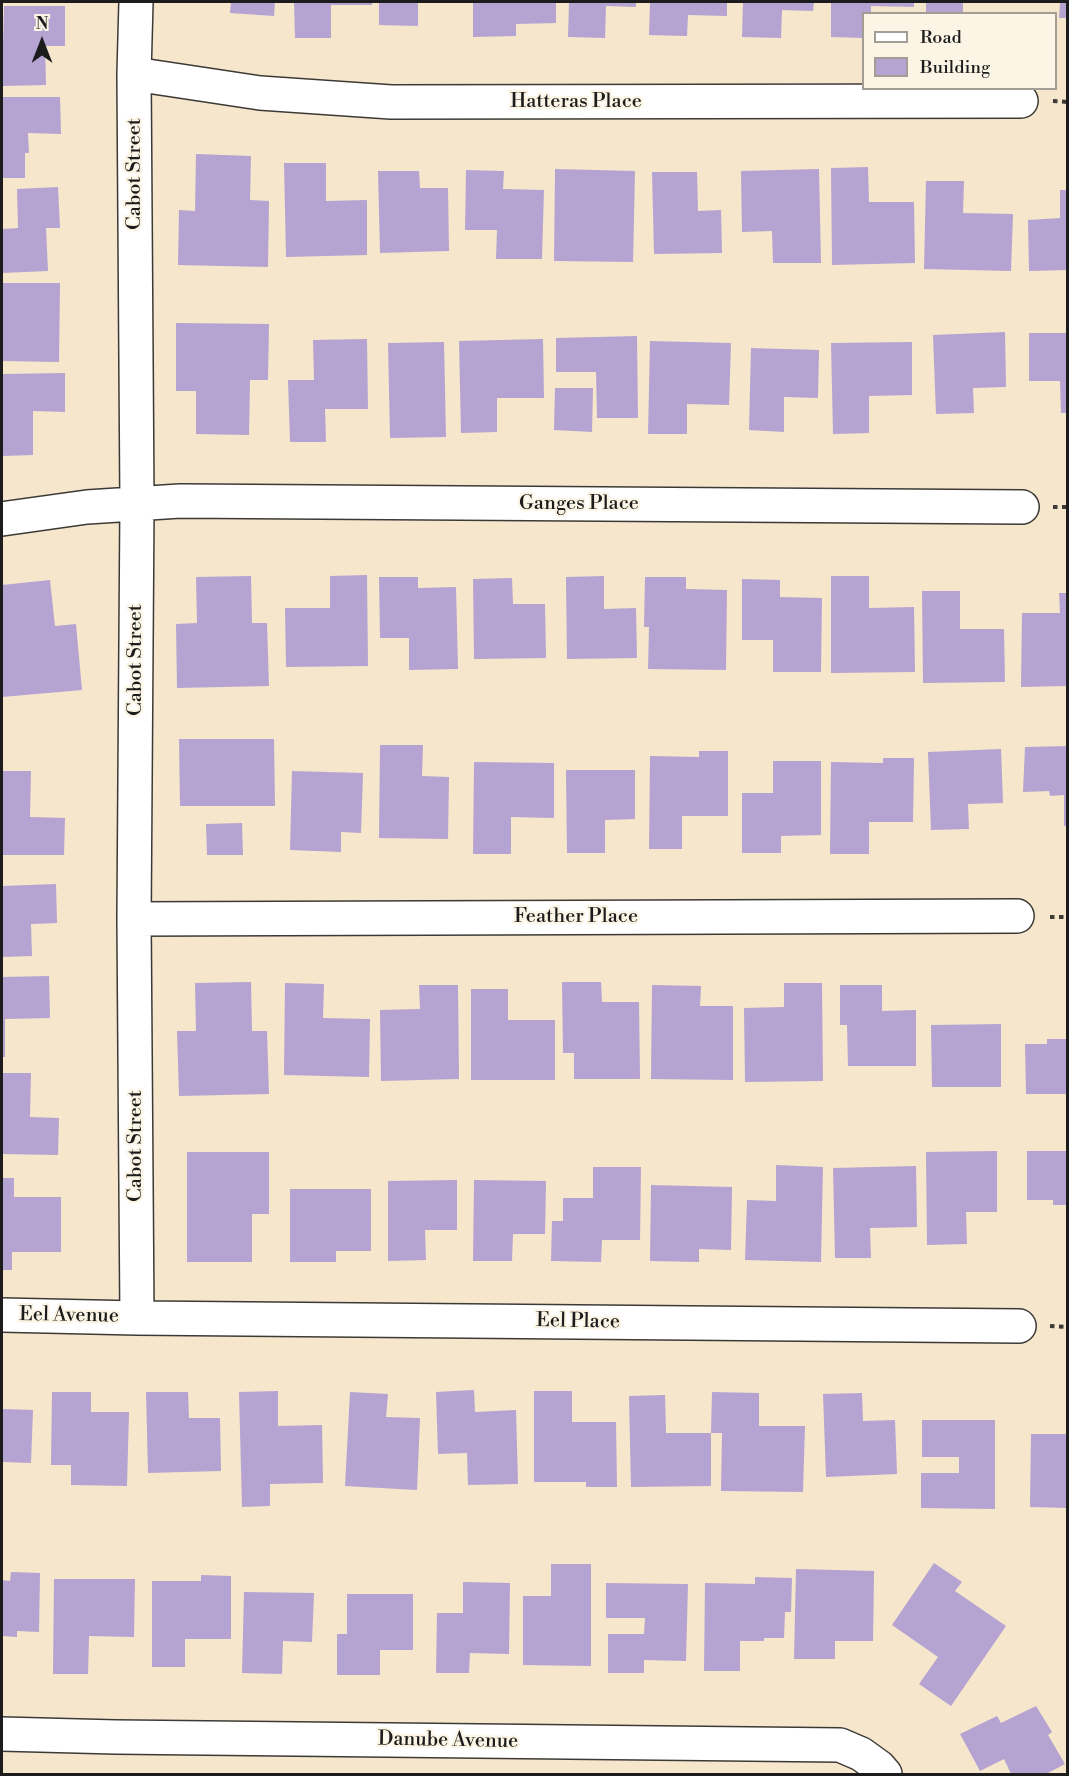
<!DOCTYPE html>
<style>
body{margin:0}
#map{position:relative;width:1069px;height:1776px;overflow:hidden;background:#f5e6cc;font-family:"Libre Bodoni",serif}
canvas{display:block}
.frame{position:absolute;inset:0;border:3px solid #1c1c1c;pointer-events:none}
.legend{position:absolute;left:862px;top:12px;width:195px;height:78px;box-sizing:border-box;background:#fcf5e5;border:2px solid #a29e95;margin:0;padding:8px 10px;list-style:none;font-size:18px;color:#1c1c1c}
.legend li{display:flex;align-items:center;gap:12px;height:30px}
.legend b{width:30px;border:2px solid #a29e95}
.north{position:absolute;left:12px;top:12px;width:60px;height:60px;-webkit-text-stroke:4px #fcf5e5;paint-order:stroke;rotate:0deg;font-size:16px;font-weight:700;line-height:24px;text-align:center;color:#1c1c1c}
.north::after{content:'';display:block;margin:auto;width:21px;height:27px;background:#1c1c1c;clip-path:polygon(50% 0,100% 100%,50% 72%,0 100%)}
</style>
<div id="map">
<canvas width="1069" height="1776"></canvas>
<div class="frame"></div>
<ul class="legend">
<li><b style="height:8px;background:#fff"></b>Road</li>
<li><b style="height:16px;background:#b5a3d2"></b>Building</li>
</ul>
<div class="north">N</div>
</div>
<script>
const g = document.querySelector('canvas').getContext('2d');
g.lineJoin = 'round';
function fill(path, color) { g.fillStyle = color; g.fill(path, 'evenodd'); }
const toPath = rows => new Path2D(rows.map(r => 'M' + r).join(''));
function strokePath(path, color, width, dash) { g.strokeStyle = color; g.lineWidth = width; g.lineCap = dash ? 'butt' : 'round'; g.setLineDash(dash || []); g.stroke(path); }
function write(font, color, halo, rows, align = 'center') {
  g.font = font + ' "Libre Bodoni",serif'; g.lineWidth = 4.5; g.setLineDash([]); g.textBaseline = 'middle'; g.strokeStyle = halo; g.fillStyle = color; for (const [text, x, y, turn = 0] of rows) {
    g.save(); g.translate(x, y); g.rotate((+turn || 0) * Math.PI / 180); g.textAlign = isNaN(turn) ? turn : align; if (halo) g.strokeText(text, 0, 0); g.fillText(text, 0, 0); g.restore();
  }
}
const building = toPath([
 [231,2,275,2,274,16,230,13],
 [294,2,372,2,372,5,331,5,331,38,295,38],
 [379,2,418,2,418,26,379,25],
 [473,2,556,2,556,23,516,24,516,36,473,37],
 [569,2,636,2,636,7,606,6,605,38,568,37],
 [650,2,727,2,727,16,688,15,687,36,649,35],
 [743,2,814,2,813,11,782,10,781,38,742,37],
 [831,2,914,2,914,7,871,6,871,14,864,14,864,38,831,37],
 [926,2,963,2,963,14,926,14],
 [1060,2,1068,2,1068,18,1059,18],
 [4,6,65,6,65,46,45,46,46,85,2,86],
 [2,97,60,97,61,134,28,133,29,153,25,153,25,178,2,178],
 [196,154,251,156,250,200,269,201,268,267,178,265,179,210,195,211],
 [284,163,326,163,326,201,367,200,367,255,286,257],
 [868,167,869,202,914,202,915,263,832,265,831,168],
 [555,169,635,171,633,262,554,261],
 [819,169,821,263,773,263,772,231,742,232,741,171],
 [466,170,504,171,503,189,544,190,542,259,496,259,497,230,465,230],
 [378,171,419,171,420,188,448,188,449,251,380,253],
 [652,172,697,172,698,211,721,210,722,253,654,254],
 [926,181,964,181,963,213,1013,214,1011,271,924,269],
 [58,187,60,228,46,228,48,271,2,273,2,229,18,228,17,189],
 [1060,190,1068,190,1068,270,1029,271,1028,220,1060,218],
 [2,283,60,283,59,362,2,361],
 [176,323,269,324,268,380,250,380,249,435,196,434,196,391,176,391],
 [1005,332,1006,387,973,388,974,413,936,414,933,335],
 [1029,333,1068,333,1068,413,1061,413,1060,381,1029,381],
 [637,336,638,418,597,418,596,372,556,372,556,338],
 [367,339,368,409,325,409,326,442,290,442,288,380,314,380,313,340],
 [543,339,544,398,497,398,497,432,461,433,459,341],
 [650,341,731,343,729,405,687,404,687,434,648,434],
 [444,342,446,437,390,438,388,343],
 [912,342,912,395,869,396,869,433,833,434,831,343],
 [751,348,819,350,818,398,784,397,784,432,749,430],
 [65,373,65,412,33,411,33,455,2,456,2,374],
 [555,388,593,388,592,432,554,430],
 [367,575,368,666,286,667,285,608,330,608,330,576],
 [251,576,252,623,267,623,269,686,177,688,176,624,197,623,196,577],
 [604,576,604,609,636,608,637,658,567,659,566,577],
 [831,576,869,576,869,608,914,607,915,672,831,673],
 [379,577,418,577,418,588,456,587,458,669,409,670,409,638,380,638],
 [645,577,686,577,686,589,727,590,726,670,648,669,649,627,644,627],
 [512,578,513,604,545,604,546,658,474,659,473,579],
 [742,579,780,580,780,597,822,598,821,672,773,672,773,640,742,640],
 [50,580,55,626,76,624,82,690,2,697,2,585],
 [922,591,960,591,960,629,1004,629,1005,682,923,683],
 [1059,593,1068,593,1067,686,1021,687,1022,613,1060,613],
 [179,739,274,739,275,806,180,806],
 [380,745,423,745,422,776,449,777,448,839,379,838],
 [1068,746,1068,826,1064,826,1064,795,1050,796,1049,791,1023,792,1025,747],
 [1001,749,1003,803,968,804,969,829,931,830,928,752],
 [699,751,728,751,728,816,682,816,682,849,649,849,650,756,699,757],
 [883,758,914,758,913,822,869,822,869,854,830,854,831,762,883,763],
 [773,761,821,761,821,835,781,836,781,853,742,853,742,793,773,793],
 [474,762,554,763,554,818,511,817,511,854,473,854],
 [566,770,635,770,635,819,605,820,605,853,567,853],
 [2,771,31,771,30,817,65,818,64,855,2,855],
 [292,771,363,773,361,833,341,832,341,852,290,850],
 [242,823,243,855,207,855,206,824],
 [56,884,57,923,31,924,32,956,2,957,2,886],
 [49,976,50,1018,5,1019,5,1057,2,1057,2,977],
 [251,982,252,1031,267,1031,269,1094,179,1096,177,1031,196,1031,195,983],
 [562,982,601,982,602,1002,639,1002,640,1079,574,1079,574,1053,563,1053],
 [285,983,324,984,323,1018,370,1019,369,1077,284,1075],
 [784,983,822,983,823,1081,745,1082,744,1008,784,1007],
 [419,985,458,985,459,1079,381,1081,380,1010,420,1009],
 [652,985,701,986,700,1006,733,1006,733,1080,651,1079],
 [840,985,882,985,882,1011,916,1010,916,1066,848,1066,847,1025,840,1025],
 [471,989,508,989,508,1020,555,1020,555,1080,471,1080],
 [1001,1024,1001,1087,932,1087,931,1025],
 [1047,1039,1068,1039,1068,1094,1026,1094,1025,1044,1047,1044],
 [2,1073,31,1073,30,1117,59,1118,58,1155,2,1154],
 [997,1151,997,1212,966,1212,967,1244,927,1245,926,1152],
 [1027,1151,1068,1151,1068,1205,1053,1205,1053,1200,1027,1200],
 [187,1152,269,1152,269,1214,252,1214,252,1262,187,1262],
 [776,1165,823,1167,821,1262,745,1260,747,1200,776,1201],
 [916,1166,917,1227,870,1228,871,1258,835,1258,833,1168],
 [593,1167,641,1167,640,1240,602,1240,601,1262,551,1261,552,1221,563,1221,563,1198,593,1198],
 [2,1178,14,1178,14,1197,61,1197,61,1252,12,1252,12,1270,2,1270],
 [457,1180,457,1230,425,1230,426,1260,388,1261,388,1181],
 [474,1180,546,1181,545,1234,513,1234,512,1261,473,1261],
 [651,1185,732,1187,731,1250,699,1249,699,1262,650,1261],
 [290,1189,371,1189,371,1251,336,1251,336,1262,290,1262],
 [474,1390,475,1412,516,1410,518,1484,468,1485,467,1453,438,1454,436,1392],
 [278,1391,278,1426,322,1425,323,1483,270,1484,270,1506,242,1507,239,1392],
 [534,1391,572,1391,572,1422,616,1422,617,1487,586,1487,586,1482,534,1482],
 [52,1392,91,1392,91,1412,129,1412,127,1486,71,1485,71,1465,51,1465],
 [146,1392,188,1392,189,1418,220,1418,221,1471,148,1473],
 [350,1392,388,1394,386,1417,420,1418,417,1490,345,1486],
 [712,1392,759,1393,759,1426,805,1426,803,1492,721,1491,722,1433,711,1433,711,1486,631,1487,629,1396,665,1395,666,1433,711,1433],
 [862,1393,863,1421,895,1420,897,1474,826,1477,823,1394],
 [2,1409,33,1410,31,1463,2,1462],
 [922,1420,995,1420,995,1509,921,1508,921,1473,959,1473,959,1457,922,1457],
 [1031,1434,1068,1434,1068,1508,1030,1507],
 [934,1563,962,1582,955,1591,1006,1626,951,1706,919,1684,938,1657,892,1625],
 [551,1564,591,1564,591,1666,523,1665,523,1596,551,1596],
 [796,1569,874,1571,873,1641,835,1641,835,1659,794,1659],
 [11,1572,40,1573,39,1632,17,1631,17,1637,2,1636,2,1580,10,1581],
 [201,1575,231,1576,231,1639,185,1639,185,1667,152,1667,152,1581,201,1581],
 [755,1577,792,1578,791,1612,785,1612,784,1638,764,1638,764,1641,740,1641,740,1671,704,1671,705,1583,755,1584],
 [54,1579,135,1579,134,1637,89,1636,88,1674,53,1674],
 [463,1582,510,1583,509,1654,470,1653,469,1673,436,1673,437,1613,463,1613],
 [606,1583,688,1584,686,1661,644,1660,644,1673,608,1673,608,1634,644,1634,645,1618,606,1618],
 [244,1592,314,1593,312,1642,283,1641,282,1674,242,1673],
 [347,1594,413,1594,413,1650,380,1650,380,1675,337,1675,337,1634,347,1634],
 [1036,1706,1052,1732,1048,1735,1065,1764,1046,1774,1011,1774,1004,1759,980,1771,960,1734,997,1716,1001,1723]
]);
const path = toPath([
 [1053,101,1068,102],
 [1053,507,1068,507],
 [1050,917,1068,917],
 [1050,1326,1068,1327]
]);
const minor = toPath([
 [136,2,134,74,137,504,134,919,137,1318],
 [134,74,260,93,391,102,1021,101],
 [2,519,87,507,180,501,1022,507],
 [134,919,1017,916],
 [2,1315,137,1318,1019,1326],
 [2,1734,116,1737,840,1745,861,1754,879,1767,885,1774]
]);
const streetNames = [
 ["Hatteras Place",576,102],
 ["Cabot Street",135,174,-90],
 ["Ganges Place",579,504],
 ["Cabot Street",136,660,-90],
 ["Feather Place",576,917],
 ["Cabot Street",136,1146,-90],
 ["Eel Avenue",69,1316,1],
 ["Eel Place",578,1322,1],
 ["Danube Avenue",448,1741,1]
];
fill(building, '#b5a3d2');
strokePath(minor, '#3d3a36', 36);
strokePath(path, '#3d3a36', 4, [4.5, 4.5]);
strokePath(minor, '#fff', 33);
write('20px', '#1c1c1c', '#fcf5e5', streetNames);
</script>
